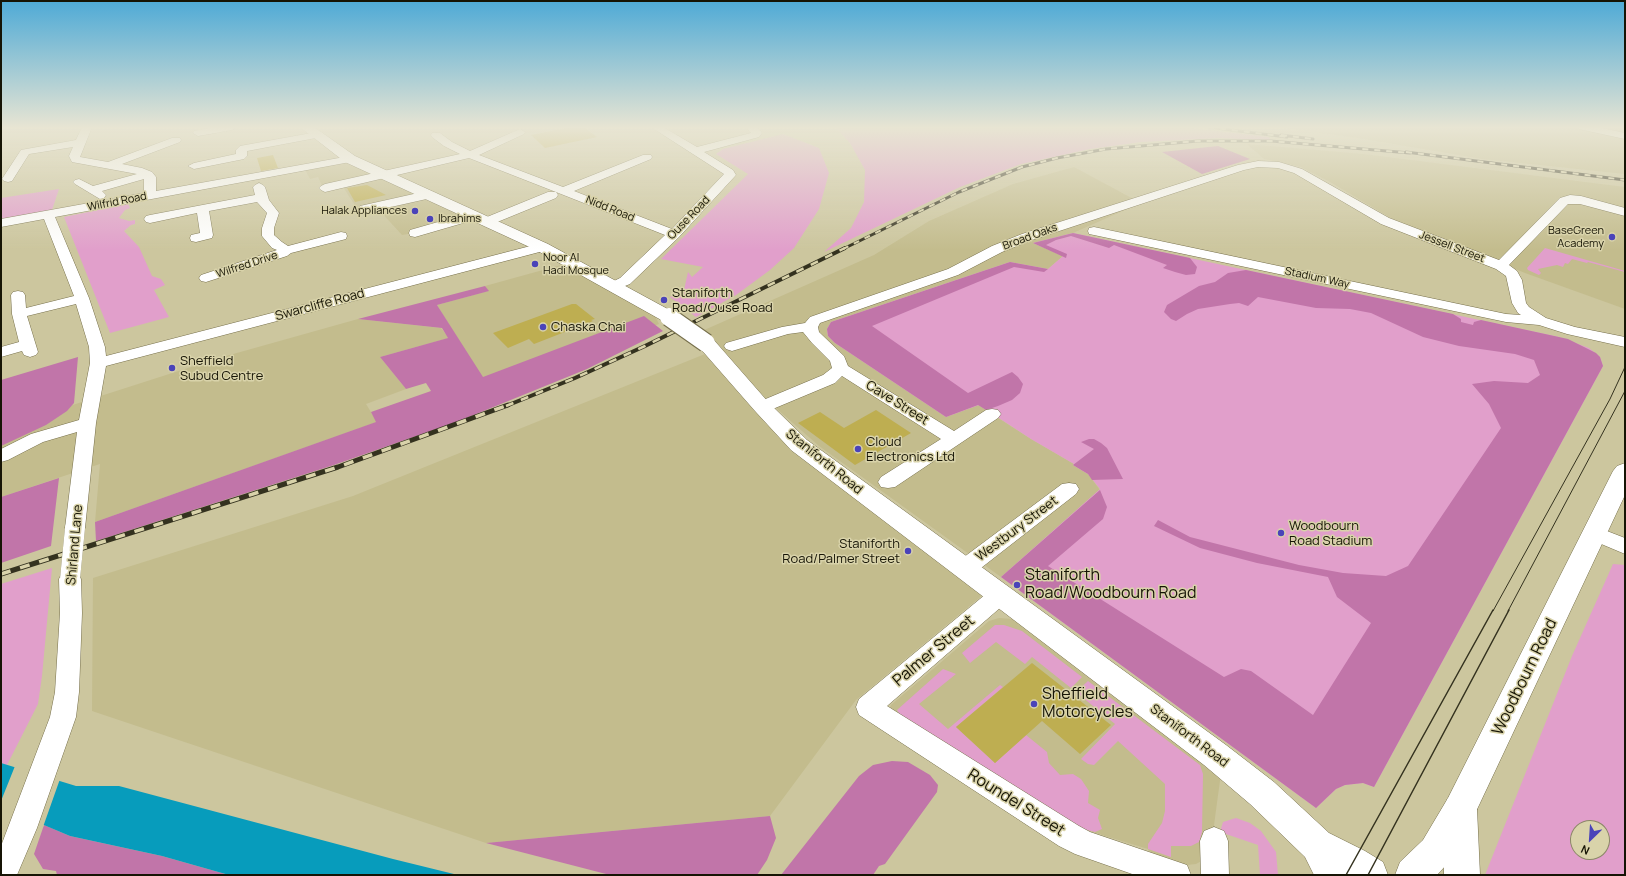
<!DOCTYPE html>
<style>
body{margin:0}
#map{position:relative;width:1626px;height:876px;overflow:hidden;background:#ccc69e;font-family:Manrope,sans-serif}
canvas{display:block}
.frame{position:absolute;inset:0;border:2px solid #161405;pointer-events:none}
.north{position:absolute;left:1570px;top:820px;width:40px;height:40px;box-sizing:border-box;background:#d9d3aa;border:1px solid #8b8768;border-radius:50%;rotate:205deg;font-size:11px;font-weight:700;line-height:16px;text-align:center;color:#161405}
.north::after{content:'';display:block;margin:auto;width:14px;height:18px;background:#4a43b9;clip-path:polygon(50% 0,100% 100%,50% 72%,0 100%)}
</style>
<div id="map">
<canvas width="1626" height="876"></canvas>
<div class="frame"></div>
<div class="north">N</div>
</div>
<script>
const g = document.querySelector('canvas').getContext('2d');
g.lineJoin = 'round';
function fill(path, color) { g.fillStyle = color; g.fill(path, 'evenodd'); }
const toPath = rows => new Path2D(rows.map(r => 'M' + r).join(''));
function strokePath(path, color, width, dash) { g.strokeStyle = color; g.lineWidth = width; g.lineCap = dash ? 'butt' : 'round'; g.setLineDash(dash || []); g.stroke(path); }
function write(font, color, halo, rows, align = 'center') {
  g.font = font + ' Manrope,sans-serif'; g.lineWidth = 3; g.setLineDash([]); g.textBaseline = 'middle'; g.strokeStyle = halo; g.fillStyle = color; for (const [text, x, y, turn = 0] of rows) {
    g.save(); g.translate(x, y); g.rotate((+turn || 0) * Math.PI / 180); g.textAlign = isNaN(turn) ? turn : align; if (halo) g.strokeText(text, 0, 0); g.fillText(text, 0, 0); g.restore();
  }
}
const built = toPath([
 [1274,127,1625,127,1625,174,1482,159,1358,138],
 [1247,144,1364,154,1625,187,1625,309,1525,273,1394,220,1330,182,1301,167,1264,159],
 [350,159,473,216,415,233,402,235,380,211,359,215,354,208,356,207,341,184,323,188,318,177,310,179,304,168],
 [1074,167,1141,203,1073,233,1033,243,1063,256,1048,269,1010,262,831,322,827,329,828,336,835,343,946,417,978,405,1031,439,1074,464,1073,465,1088,474,1100,490,1001,577,819,446,768,401,702,331,874,255,929,221,1013,184],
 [561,265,650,306,659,324,442,401,478,372,437,305,488,291,485,286],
 [358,319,441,328,449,338,380,357,406,389,366,404,377,422,95,522,100,464,1,497,1,428,219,358],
 [705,354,984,594,856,700,770,816,486,843,92,711,93,578,353,496],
 [999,618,1013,619,1221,773,1210,855,1207,858,1196,864,1187,865,1151,854,1148,849,1079,828,889,711,891,705,989,621]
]);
const green = toPath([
 [835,127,1183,127,1269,137,1270,140,1219,138,1141,142,1090,149,1021,164,960,187,824,252,851,228,864,202,865,170,850,143],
 [783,134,819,148,829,173,819,209,794,248,770,270,736,295,696,317,670,297,684,290,688,272,692,277,703,267,661,259,748,174,716,154,723,149],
 [59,189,52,210,1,219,1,198],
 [128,204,130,208,125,210,119,218,129,221,135,220,135,224,131,225,124,231,139,247,152,276,161,279,165,285,154,290,169,317,110,333,64,217],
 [1073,233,1559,337,1589,348,1600,357,1603,366,1374,787,1363,783,1345,785,1336,789,1316,808,1001,577,1100,489,1088,474,1073,465,1074,464,1031,439,979,405,946,417,835,343,828,336,827,329,831,322,1010,262,1048,269,1063,256,1033,243],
 [1545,248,1625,271,1625,272,1588,262,1587,263,1572,259,1568,264,1565,263,1563,267,1557,265,1538,269,1541,273,1539,275,1528,270,1527,268],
 [1613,564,1625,565,1625,875,1485,875,1572,656],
 [1578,828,1602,828,1602,852,1578,852],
 [52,568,42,676,38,704,7,765,1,763,1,584],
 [995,625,1004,625,1022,631,1082,677,1071,688,1032,657,1025,664,996,642,970,663,962,653],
 [943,669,956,674,919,704,948,729,1000,685,1003,687,956,727,995,763,1026,735,1047,752,1049,763,1060,775,1073,774,1081,779,1089,791,1088,803,1100,810,1098,818,1102,829,1095,832,1079,828,900,715,897,710],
 [1088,681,1200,765,1203,774,1202,832,1199,842,1191,846,1171,846,1171,857,1148,849,1148,844,1162,823,1165,811,1165,784,1118,741,1094,765,1088,764,1081,759,1115,724,1076,692],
 [1236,818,1250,823,1261,831,1276,852,1278,875,1260,875,1258,845,1220,832,1223,822]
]);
const forest = toPath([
 [1218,146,1250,159,1202,174,1162,152],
 [1073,233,1190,258,1197,267,1195,274,1186,275,1175,272,1163,268,1167,265,1114,245,1109,248,1071,236,1056,240,1046,245,1067,254,1066,258,1033,243],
 [1010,262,1048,269,1044,272,1014,267,872,326,968,393,1012,372,1018,377,1023,384,1020,393,1012,400,998,406,986,410,978,405,946,417,835,343,828,336,827,329,831,322],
 [1246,270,1453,314,1461,319,1461,322,1473,325,1474,322,1481,320,1568,339,1596,353,1600,357,1603,366,1374,787,1363,783,1345,785,1336,789,1316,808,1001,577,1100,490,1107,507,1103,519,1048,566,1224,677,1241,669,1251,671,1313,715,1371,623,1337,597,1328,577,1257,563,1200,548,1154,526,1158,520,1190,537,1299,565,1343,573,1386,576,1408,566,1501,428,1489,404,1472,384,1494,381,1528,383,1540,375,1534,360,1515,354,1459,346,1423,337,1371,313,1350,309,1316,308,1258,297,1248,306,1239,303,1230,304,1198,309,1187,314,1176,321,1171,319,1164,312,1167,305,1199,286,1215,282,1228,273],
 [485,286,489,291,437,305,483,377,644,316,663,331,587,369,459,421,334,465,96,541,95,522,376,422,371,412,431,391,426,383,406,389,380,357,448,338,442,328,358,319],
 [78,357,74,403,67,411,46,425,1,446,1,380],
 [1089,439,1094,439,1101,443,1107,448,1123,479,1092,480,1088,474,1073,465,1094,449,1081,442],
 [59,478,51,546,1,563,1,497],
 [892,761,908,762,930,775,938,785,937,792,885,864,879,866,873,875,781,875,859,776,873,765],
 [770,816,776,838,767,860,757,875,610,875,486,843],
 [44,825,70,836,162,856,229,875,57,875,56,871,43,869,34,854]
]);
const water = toPath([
 [1,763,76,786,119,786,393,859,458,875,229,875,162,856,70,836,1,807]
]);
const pier = toPath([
 [15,766,60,779,43,827,1,809,1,801]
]);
const building = toPath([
 [570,127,584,127,597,137,545,148,531,135],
 [273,155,278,168,261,171,257,158],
 [367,185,386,195,355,202,347,188],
 [572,304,576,304,595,319,591,320,593,321,534,344,529,339,508,348,493,333],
 [876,410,911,433,855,465,798,423,820,412,844,428],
 [1032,663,1111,725,1080,754,1042,721,995,763,956,727]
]);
const minor = toPath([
 [82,127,92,127,80,157,108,162,172,138,180,138,181,140,180,142,122,164,142,168,152,172,156,177,156,191,350,156,355,159,350,162,55,217,89,298,105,347,106,356,542,243,547,244,549,247,547,250,106,366,96,423,85,528,82,533,75,535,68,533,65,528,77,432,43,442,8,460,1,462,1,449,31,434,79,420,90,363,89,347,76,304,27,316,38,352,36,355,30,357,24,355,22,351,1,357,1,347,19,342,12,314,11,295,13,292,18,291,23,292,25,295,26,308,74,296,44,219,1,227,1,219,144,193,144,179,102,191,106,195,104,198,100,199,75,184,73,182,75,180,79,179,93,186,137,174,72,162,69,156,73,147,29,154,12,181,8,182,4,181,2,179,21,150,76,140,82,127],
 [214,127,237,127,232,130,198,136,193,133,194,131,214,127],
 [651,127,663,127,697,147,751,133,746,127,757,127,762,133,759,137,704,152,733,170,736,175,679,237,630,284,615,290,610,289,608,286,610,283,620,278,665,235,556,192,558,195,556,198,490,225,482,225,480,222,482,219,548,192,556,192,469,158,325,192,321,190,319,188,321,186,325,184,460,154,444,146,432,137,431,135,432,133,440,133,452,142,470,151,520,129,525,132,524,134,479,155,563,187,643,155,651,155,652,157,651,159,574,191,672,229,724,174,651,127],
 [1578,127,1597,127,1625,133,1625,139,1579,129,1578,127],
 [317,132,321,133,322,135,321,137,247,151,247,156,244,159,194,169,188,166,194,163,236,154,236,150,240,146,317,132],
 [1258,161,1279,162,1302,169,1389,218,1499,260,1560,198,1570,195,1581,196,1625,208,1625,216,1580,204,1568,204,1509,265,1517,271,1522,280,1526,303,1529,307,1546,318,1575,327,1625,337,1625,347,1567,334,1539,325,1506,322,1094,235,1089,234,1088,231,1089,228,1094,227,1506,314,1521,315,1518,313,1512,303,1506,276,1496,269,1381,224,1294,173,1278,168,1258,167,1244,170,1032,240,1002,252,958,275,820,323,818,327,819,332,844,356,848,366,954,431,986,410,992,409,998,410,1001,414,998,418,895,487,888,488,881,487,878,482,881,477,941,439,842,376,835,383,768,411,762,412,756,411,753,407,756,403,823,375,832,368,830,361,812,343,803,332,788,334,732,351,726,349,724,346,726,343,782,327,805,323,810,317,948,269,992,246,1022,234,1238,165,1258,161],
 [259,183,263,185,265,187,269,200,279,213,274,228,274,235,282,242,288,246,341,232,346,233,347,236,346,239,291,253,287,256,206,282,201,281,199,278,201,275,277,250,272,248,262,236,262,228,267,213,257,202,209,211,213,235,212,238,196,242,191,241,190,238,191,235,200,233,197,213,150,223,146,222,144,219,146,216,150,215,255,195,253,187,255,185,259,183],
 [427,191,431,192,433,195,431,198,364,213,360,212,358,209,360,206,427,191],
 [473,212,477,213,479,216,477,219,415,237,410,236,409,233,410,230,473,212],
 [1069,483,1076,484,1079,489,1076,494,972,575,964,577,956,575,953,569,956,563,1062,484,1069,483],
 [1594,526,1625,538,1625,554,1587,538,1584,533,1587,528,1594,526],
 [70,571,78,573,81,579,82,613,79,692,76,717,37,828,17,875,1,875,1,846,50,717,55,692,60,613,59,579,62,573,70,571],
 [1000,587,1008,589,1011,595,1008,601,887,706,1079,826,1090,832,1187,865,1191,875,1135,875,1075,854,1059,846,859,715,856,707,859,699,992,589,1000,587],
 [1214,827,1224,831,1228,841,1229,875,1201,875,1200,841,1204,831,1214,827]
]);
const tertiary = toPath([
 [1625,463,1625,495,1472,820,1447,864,1437,875,1395,875,1400,862,1423,840,1448,798,1613,471,1617,466,1625,463]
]);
const secondary = toPath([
 [300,127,314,127,355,156,548,244,675,313,678,317,675,321,669,322,663,321,536,250,345,162,300,127],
 [706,337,713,339,769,403,807,440,1226,745,1274,782,1329,833,1365,851,1383,862,1388,875,1314,875,1305,857,1250,804,1204,765,791,450,755,411,699,347,696,343,699,339,706,337],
 [1460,793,1472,798,1477,809,1480,875,1444,875,1443,809,1448,798,1460,793]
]);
const tramFar1 = toPath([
 [1493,611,1610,399,1625,367],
 [1508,611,1625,391]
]);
const tram = toPath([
 [1346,875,1493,610],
 [1368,875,1509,610]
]);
const railFar2 = toPath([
 [1208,127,1287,137],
 [1281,135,1313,139],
 [1406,152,1625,180],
 [843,249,959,192,1022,167,1057,158,1106,149,1198,141,1271,141,1410,153]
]);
const railFar1 = toPath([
 [506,406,575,378,645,346,845,248]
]);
const rail = toPath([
 [1,574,338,467,508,405]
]);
const minorBridge = toPath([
 [70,579,75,528]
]);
const secondaryBridge = toPath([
 [669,317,706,343]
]);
const markers = [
 [415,211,4,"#4a43b9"],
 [430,219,4,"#4a43b9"],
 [1612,237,4,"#4a43b9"],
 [535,264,4,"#4a43b9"],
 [664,300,4,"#4a43b9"],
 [543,327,4,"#4a43b9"],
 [172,368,4,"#4a43b9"],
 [858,449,4,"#4a43b9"],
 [1281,533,4,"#4a43b9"],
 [908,551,4,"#4a43b9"],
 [1017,585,4,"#4a43b9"],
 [1034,704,4,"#4a43b9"]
];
const farStreetnames = [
 ["Wilfrid Road",117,202,-11],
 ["Nidd Road",610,209,22],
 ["Ouse Road",689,218,-46],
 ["Broad Oaks",1030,237,-20],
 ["Jessell Street",1452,247,21],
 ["Wilfred Drive",247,265,-18],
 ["Stadium Way",1317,278,12]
];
const farPoinames = [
 ["Halak Appliances",407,211],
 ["Ibrahims",438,219,"left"],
 ["BaseGreen",1604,231],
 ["Academy",1604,244],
 ["Noor Al",543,258,"left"],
 ["Hadi Mosque",543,271,"left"]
];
const poiNames = [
 ["Staniforth",672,293],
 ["Road/Ouse Road",672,308],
 ["Chaska Chai",551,327],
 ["Sheffield",180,361],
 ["Subud Centre",180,376],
 ["Cloud",866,442],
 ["Electronics Ltd",866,457],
 ["Woodbourn",1289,526],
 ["Road Stadium",1289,541],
 ["Staniforth",900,544,"right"],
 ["Road/Palmer Street",900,559,"right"]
];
const streetNames = [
 ["Swarcliffe Road",320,305,-15],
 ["Cave Street",897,403,32],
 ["Staniforth Road",824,462,39],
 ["Westbury Street",1017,529,-37],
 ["Shirland Lane",75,545,-85],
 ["Staniforth Road",1189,736,37]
];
const nearPoinames = [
 ["Staniforth",1025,576],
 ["Road/Woodbourn Road",1025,594],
 ["Sheffield",1042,695],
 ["Motorcycles",1042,713]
];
const nearStreetnames = [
 ["Palmer Street",934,651,-40],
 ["Woodbourn Road",1525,677,-64],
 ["Roundel Street",1016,803,32]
];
fill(built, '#c3bc8d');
fill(green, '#e19fcb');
fill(forest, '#c175a9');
fill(water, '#079cbc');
fill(pier, '#ccc69e');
fill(building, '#beae51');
strokePath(minor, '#766f4b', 1);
strokePath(tertiary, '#766f4b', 1);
strokePath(secondary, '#766f4b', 1);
fill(minor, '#fff');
fill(tertiary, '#fff');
fill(secondary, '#fff');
strokePath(tramFar1, '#34321f', 1);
strokePath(tram, '#34321f', 1.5);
strokePath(railFar2, '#34321f', 3);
strokePath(railFar1, '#34321f', 4);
strokePath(rail, '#34321f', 5);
strokePath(railFar2, '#d9d3aa', 2, [6]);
strokePath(railFar1, '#d9d3aa', 2.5, [8]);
strokePath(rail, '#d9d3aa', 3.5, [10]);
strokePath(minorBridge, '#766f4b', 20, []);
strokePath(secondaryBridge, '#766f4b', 20, []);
strokePath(minorBridge, '#fff', 20);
strokePath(secondaryBridge, '#fff', 18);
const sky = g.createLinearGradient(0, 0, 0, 250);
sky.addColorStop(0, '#4eaad6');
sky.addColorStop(0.51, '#e8e5d3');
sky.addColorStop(1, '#e8e5d300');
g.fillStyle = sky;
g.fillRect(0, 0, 1626, 250);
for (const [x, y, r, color] of markers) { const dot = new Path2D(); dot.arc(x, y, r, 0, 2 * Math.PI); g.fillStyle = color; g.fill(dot); strokePath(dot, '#d9d3aa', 1.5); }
write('11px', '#161405', '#d9d3aa', farStreetnames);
write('11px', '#161405', '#d9d3aa', farPoinames, 'right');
write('13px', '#161405', '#d9d3aa', poiNames, 'left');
write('13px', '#161405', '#d9d3aa', streetNames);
write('16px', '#161405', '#d9d3aa', nearPoinames, 'left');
write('16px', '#161405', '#d9d3aa', nearStreetnames);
</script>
